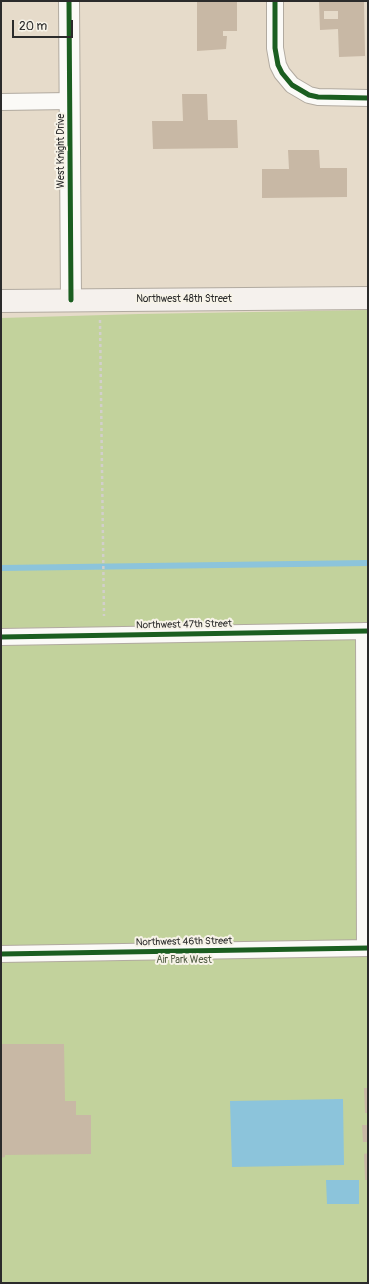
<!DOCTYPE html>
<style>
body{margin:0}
#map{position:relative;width:369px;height:1284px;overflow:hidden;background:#e6dbca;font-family:Pangolin,sans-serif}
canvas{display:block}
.frame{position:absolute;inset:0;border:2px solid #2b2b2b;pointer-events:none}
.scale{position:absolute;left:12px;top:20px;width:61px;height:18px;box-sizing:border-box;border:2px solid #2b2b2b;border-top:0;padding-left:5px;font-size:12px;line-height:14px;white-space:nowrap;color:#2b2b2b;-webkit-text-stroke:3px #f7f3e8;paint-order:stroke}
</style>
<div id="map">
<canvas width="369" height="1284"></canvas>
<div class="frame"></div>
<div class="scale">20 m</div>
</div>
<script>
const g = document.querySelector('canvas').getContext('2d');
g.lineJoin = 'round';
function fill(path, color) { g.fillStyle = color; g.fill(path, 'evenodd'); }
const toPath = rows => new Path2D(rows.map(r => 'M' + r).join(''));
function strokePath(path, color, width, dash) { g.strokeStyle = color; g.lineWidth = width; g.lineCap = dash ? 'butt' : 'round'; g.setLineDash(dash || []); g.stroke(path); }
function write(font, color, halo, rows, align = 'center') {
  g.font = font + ' Pangolin,sans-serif'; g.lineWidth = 4; g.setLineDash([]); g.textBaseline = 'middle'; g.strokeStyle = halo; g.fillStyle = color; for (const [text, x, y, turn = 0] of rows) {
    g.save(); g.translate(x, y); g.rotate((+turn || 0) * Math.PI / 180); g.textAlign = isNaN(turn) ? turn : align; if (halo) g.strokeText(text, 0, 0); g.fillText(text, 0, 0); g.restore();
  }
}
const green = toPath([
 [368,310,368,626,1,628,1,318,139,314],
 [368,631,368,1283,1,1283,1,637]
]);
const water = toPath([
 [343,1099,344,1165,232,1167,230,1101],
 [326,1180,359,1180,359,1204,327,1204]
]);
const stream = toPath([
 [1,568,368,563]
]);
const building = toPath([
 [197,1,237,1,237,31,223,31,223,36,227,36,226,49,197,51],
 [319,1,364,1,365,56,339,57,338,29,320,30],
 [324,11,338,11,338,19,324,19],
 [182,94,207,94,208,120,237,120,238,148,153,149,152,121,183,121],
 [288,150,319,150,320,168,347,168,347,197,262,198,262,169,289,169],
 [1,1044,64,1044,65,1101,76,1101,76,1115,91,1115,91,1154,5,1155,5,1157,1,1158],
 [364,1088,368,1088,368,1113,365,1113],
 [362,1125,368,1125,368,1142,363,1142],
 [368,1153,368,1180,365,1180,364,1154]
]);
const path = toPath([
 [100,320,104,616]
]);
const minor = toPath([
 [275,1,275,48,278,65,282,73,292,85,309,95,318,97,368,98],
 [1,102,70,101],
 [364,631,365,948],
 [1,637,368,631],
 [1,954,368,948]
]);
const tertiary = toPath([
 [69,1,71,300]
]);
const secondary = toPath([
 [1,301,368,298]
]);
const cycleway = toPath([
 [69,1,71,300],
 [275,1,275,48,278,65,282,73,292,85,309,95,318,97,368,98],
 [1,637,368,631],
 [1,954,368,948]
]);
const streetNames = [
 ["West Knight Drive",61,151,-90],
 ["Northwest 48th Street",184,299],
 ["Northwest 47th Street",184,625,-1],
 ["Northwest 46th Street",184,942,-1]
];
const parkNames = [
 ["Air Park West",184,960]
];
fill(green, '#c2d29c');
fill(water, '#8cc4db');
strokePath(stream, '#8cc4db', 6);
fill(building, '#c8b8a5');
strokePath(minor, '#b1aaa0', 18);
strokePath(tertiary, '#b1aaa0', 22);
strokePath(secondary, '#b1aaa0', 24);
strokePath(path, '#d2cfcb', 2.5, [3, 3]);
strokePath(minor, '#fbfaf7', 16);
strokePath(tertiary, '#fbfaf7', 20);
strokePath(secondary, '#f5f1ed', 22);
strokePath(cycleway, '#1b5e20', 5);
write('10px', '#2b2b2b', '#f7f3e8', streetNames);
write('10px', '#4f5b42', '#f7f3e8', parkNames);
</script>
